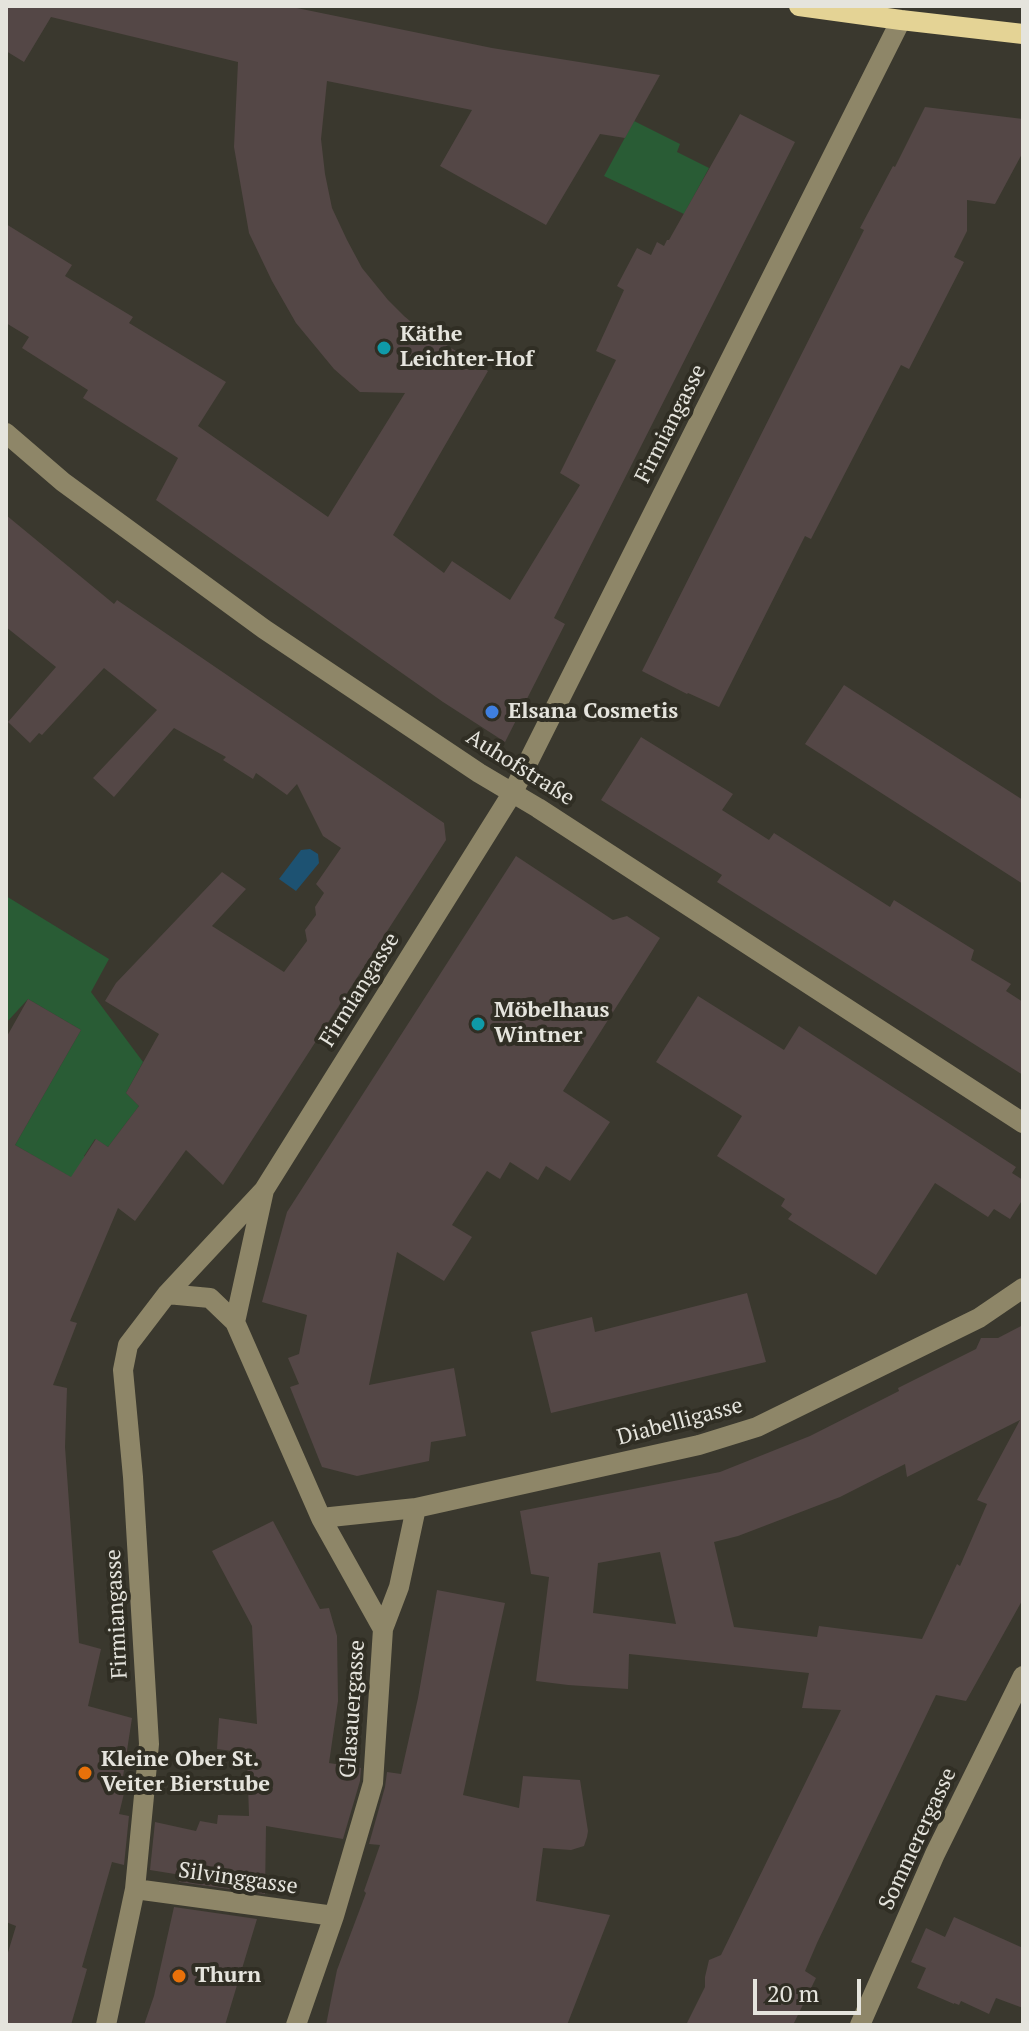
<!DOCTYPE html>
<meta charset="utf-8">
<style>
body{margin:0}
#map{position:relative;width:1029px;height:2031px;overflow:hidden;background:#3a382e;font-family:"PT Serif",serif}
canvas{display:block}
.frame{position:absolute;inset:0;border:8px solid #e5e4dd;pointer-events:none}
.scale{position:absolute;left:753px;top:1979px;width:108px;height:36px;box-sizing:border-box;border:4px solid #e5e4dd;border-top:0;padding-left:10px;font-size:24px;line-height:28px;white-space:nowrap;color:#e5e4dd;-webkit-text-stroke:6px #302e24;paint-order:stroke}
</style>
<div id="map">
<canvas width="1029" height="2031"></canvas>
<div class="frame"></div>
<div class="scale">20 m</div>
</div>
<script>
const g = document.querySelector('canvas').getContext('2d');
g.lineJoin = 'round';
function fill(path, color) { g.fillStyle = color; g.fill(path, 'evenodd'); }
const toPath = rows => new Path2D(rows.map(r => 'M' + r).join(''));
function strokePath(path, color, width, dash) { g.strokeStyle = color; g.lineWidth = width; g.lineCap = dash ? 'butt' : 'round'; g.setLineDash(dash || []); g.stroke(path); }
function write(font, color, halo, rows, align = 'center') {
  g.font = font + ' "PT Serif",serif'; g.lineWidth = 8; g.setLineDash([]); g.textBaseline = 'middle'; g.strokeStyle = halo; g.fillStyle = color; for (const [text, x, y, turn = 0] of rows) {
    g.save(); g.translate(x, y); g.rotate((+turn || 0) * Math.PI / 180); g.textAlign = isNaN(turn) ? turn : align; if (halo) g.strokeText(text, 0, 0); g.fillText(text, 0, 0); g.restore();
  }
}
const green = toPath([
 [634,121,680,144,677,152,709,168,684,214,604,176],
 [6,896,109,959,91,992,143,1062,126,1093,139,1106,108,1147,95,1139,84,1156,98,1167,86,1186,15,1145,81,1030,28,999,6,1023]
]);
const water = toPath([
 [310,849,318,854,319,863,296,891,279,879,301,850]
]);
const building = toPath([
 [6,6,287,6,492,48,660,75,625,138,600,134,546,225,440,166,472,110,327,81,321,139,325,174,332,208,347,240,362,268,388,300,404,316,416,326,488,371,393,535,444,573,452,561,510,600,580,485,560,473,616,360,596,351,624,290,617,286,637,248,651,255,657,242,664,246,667,240,669,240,740,114,795,142,554,618,565,624,505,742,443,702,156,500,178,458,83,398,88,390,22,348,29,337,6,323,6,224,72,265,65,276,133,317,129,323,226,382,198,426,328,517,405,393,360,392,334,369,296,323,272,281,249,233,234,147,238,62,51,17,24,62,6,51],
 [925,107,1023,119,1023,152,995,204,967,200,967,231,954,257,964,262,909,369,901,365,811,539,805,536,719,707,688,693,687,694,642,671,864,230,860,228,893,166,895,167],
 [6,515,114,604,117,600,444,823,446,840,223,1185,186,1150,135,1221,118,1208,70,1321,77,1323,53,1385,67,1388,65,1447,79,1643,101,1649,88,1706,132,1718,122,1783,126,1785,119,1814,129,1816,124,1865,112,1862,82,1967,87,1969,71,2025,6,2025,6,1959,16,1926,6,1922,6,1038,28,999,81,1030,15,1145,71,1177,96,1139,108,1147,139,1106,126,1093,159,1034,105,1001,116,983,222,872,246,889,212,926,284,972,307,941,305,930,316,915,315,907,324,893,316,884,341,848,323,836,297,784,287,795,256,773,253,779,223,760,226,757,174,728,114,797,93,778,157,710,104,668,42,735,39,733,30,743,8,722,56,667,6,627],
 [844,685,1023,800,1023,884,805,744],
 [641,737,733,794,722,810,769,840,774,833,890,907,894,900,974,950,971,960,1011,984,1006,991,1023,1002,1023,1075,717,882,722,875,601,800],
 [516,856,613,920,627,916,660,938,563,1091,610,1122,570,1181,546,1166,538,1180,510,1162,500,1179,487,1171,452,1225,472,1237,444,1281,397,1252,369,1385,454,1368,466,1436,431,1442,429,1461,357,1476,322,1467,290,1387,299,1384,288,1358,299,1354,307,1315,262,1302,287,1212],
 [698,996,784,1050,799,1026,1016,1167,1012,1173,1023,1180,1023,1199,1010,1219,994,1209,988,1217,935,1183,876,1275,788,1219,792,1214,781,1206,785,1199,717,1156,742,1116,656,1062],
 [747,1293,766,1362,551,1413,531,1332,592,1317,595,1332],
 [1023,1325,1023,1599,966,1701,936,1695,817,1943,805,1971,816,1978,793,2025,686,2025,705,1987,705,1977,709,1960,721,1955,841,1710,802,1708,809,1673,629,1654,628,1689,568,1685,536,1681,549,1577,531,1574,520,1511,720,1472,810,1436,899,1391,898,1388,976,1349,981,1338,998,1338],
 [1020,1420,977,1500,987,1504,960,1566,957,1564,922,1639,819,1626,817,1637,734,1627,714,1542,738,1536,840,1497,905,1464,907,1477],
 [660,1552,676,1624,593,1613,598,1563],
 [273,1521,320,1609,329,1608,337,1636,338,1701,329,1763,361,1768,360,1781,343,1839,266,1826,265,1894,179,1882,181,1875,150,1870,155,1822,196,1831,200,1821,217,1824,218,1815,249,1816,247,1753,217,1749,219,1718,257,1724,252,1626,212,1551],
 [437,1590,505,1603,463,1795,519,1808,523,1776,580,1780,588,1831,587,1837,584,1846,571,1850,543,1848,536,1901,610,1915,567,2025,326,2025,337,1970,366,1893,364,1891,380,1845,369,1844,385,1787,387,1772,401,1774,418,1698],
 [174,1907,257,1919,225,2025,144,2025,154,1996],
 [954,1917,1023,1948,1023,2008,996,1998,989,2014,961,2001,959,2005,954,2003,954,2004,917,1988,926,1968,911,1962,926,1928,945,1937]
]);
const minor = toPath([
 [6,433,63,482,264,629,479,773,538,808,1023,1123],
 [264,1190,235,1322,321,1518,383,1629,373,1783,334,1916,296,2025],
 [167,1294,210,1298,235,1322],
 [321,1518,416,1508,699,1445,757,1427,979,1318,1023,1288],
 [383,1629,399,1587,416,1508],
 [135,1889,334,1916],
 [106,2025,135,1889,149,1744,133,1477,123,1370,128,1345,167,1294,264,1190,513,792,901,20],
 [860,2025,935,1854,1023,1676]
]);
const major = toPath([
 [799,6,901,20,1023,34]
]);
const markers = [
 [384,348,8,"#0f9aa8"],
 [492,712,8,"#3f7fe0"],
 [478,1024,8,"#0f9aa8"],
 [85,1773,8,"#e8710a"],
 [179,1976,8,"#e8710a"]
];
const poiNames = [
 ["Käthe",400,335],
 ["Leichter-Hof",400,360],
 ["Elsana Cosmetis",508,712],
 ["Möbelhaus",494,1011],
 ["Wintner",494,1036],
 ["Kleine Ober St.",101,1760],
 ["Veiter Bierstube",101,1785],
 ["Thurn",195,1976]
];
const streetNames = [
 ["Firmiangasse",671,424,-63],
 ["Auhofstraße",520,768,32],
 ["Firmiangasse",360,990,-58],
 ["Diabelligasse",680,1422,-15],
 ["Firmiangasse",117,1614,-93],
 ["Glasauergasse",353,1709,-86],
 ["Sommerergasse",918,1839,-65],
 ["Silvinggasse",238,1879,8]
];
fill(green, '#295c35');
fill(water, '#1d5272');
fill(building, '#544746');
strokePath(minor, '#8e8668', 20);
strokePath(major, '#e4d395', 20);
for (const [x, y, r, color] of markers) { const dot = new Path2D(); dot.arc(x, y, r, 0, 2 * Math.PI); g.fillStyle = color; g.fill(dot); strokePath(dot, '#302e24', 3); }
write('bold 22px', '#e5e4dd', '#302e24', poiNames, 'left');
write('22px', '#e5e4dd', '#302e24', streetNames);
</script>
